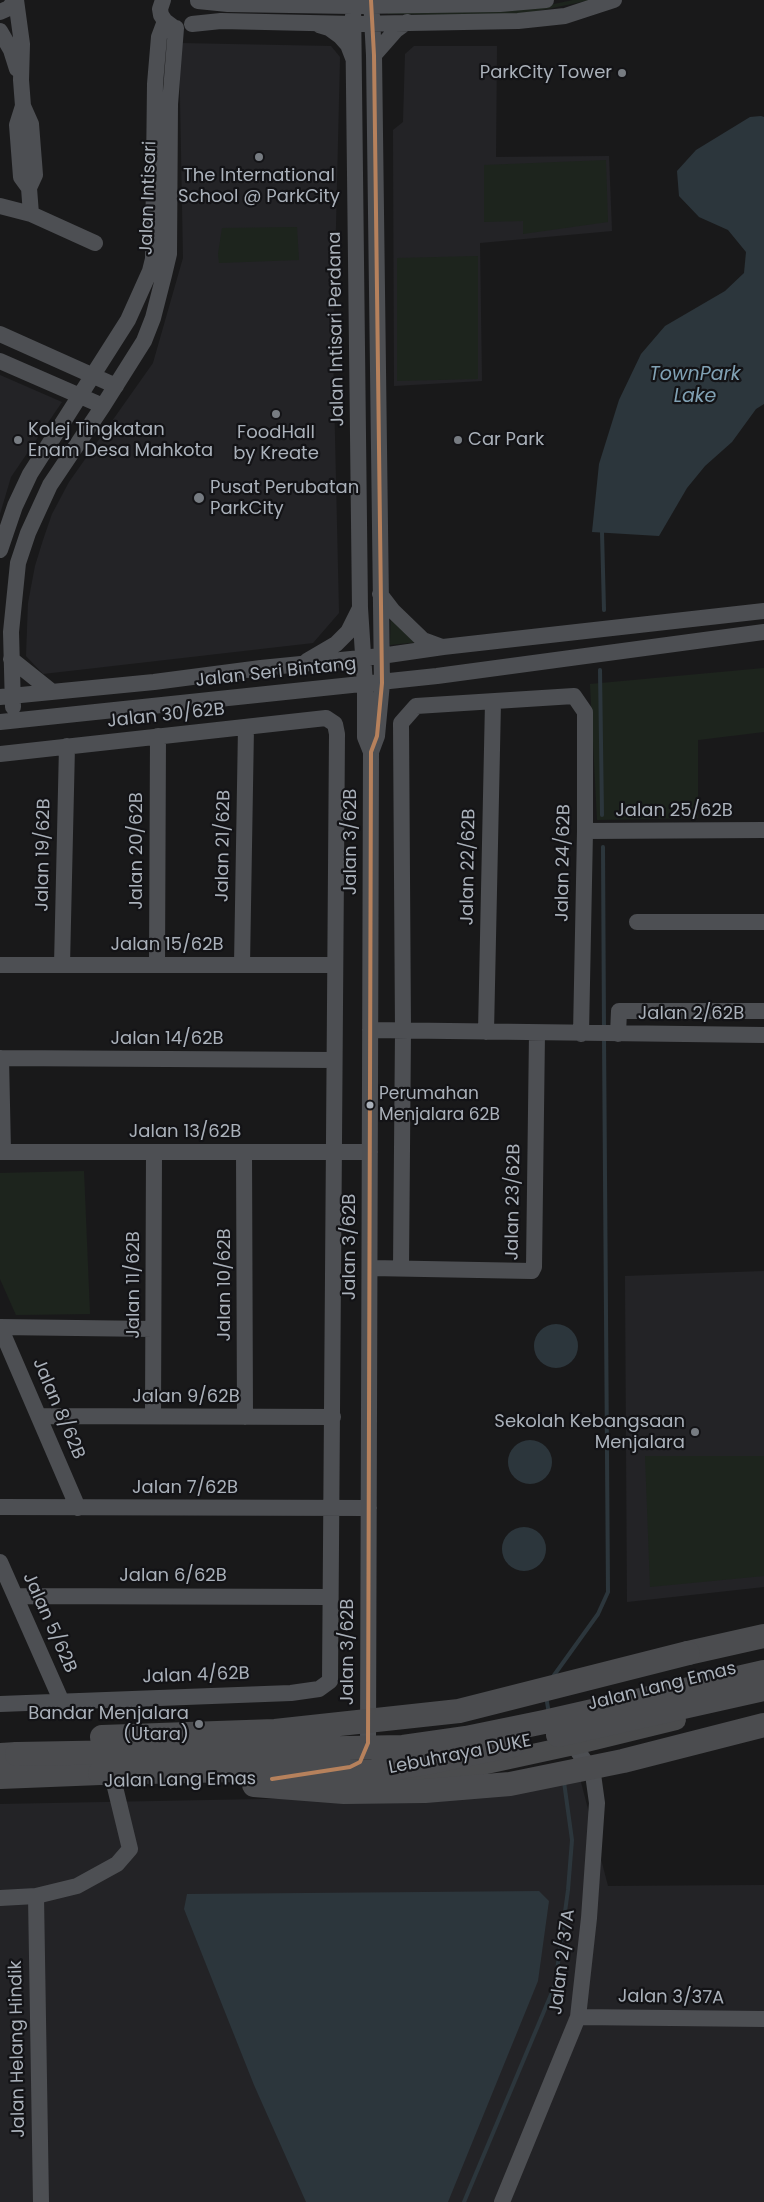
<!DOCTYPE html>
<style>
body{margin:0}
canvas{display:block;background:#19191a}
</style>
<canvas width="764" height="2202"></canvas>
<script>
const g = document.querySelector('canvas').getContext('2d');
g.lineJoin = 'round';
function fill(path, color) { g.fillStyle = color; g.fill(path, 'evenodd'); }
const toPath = rows => new Path2D(rows.map(r => 'M' + r).join(''));
function strokePath(path, color, width, dash) { g.strokeStyle = color; g.lineWidth = width; g.lineCap = dash ? 'butt' : 'round'; g.setLineDash(dash || []); g.stroke(path); }
function write(font, color, halo, rows, align = 'center') {
  g.font = font + ' Poppins,sans-serif'; g.lineWidth = 4.5; g.setLineDash([]); g.textBaseline = 'middle'; g.strokeStyle = halo; g.fillStyle = color; for (const [text, x, y, turn = 0] of rows) {
    g.save(); g.translate(x, y); g.rotate((+turn || 0) * Math.PI / 180); g.textAlign = isNaN(turn) ? turn : align; if (halo) g.strokeText(text, 0, 0); g.fillText(text, 0, 0); g.restore();
  }
}
const built = toPath([
 [179,43,331,46,340,57,333,350,339,613,313,643,43,674,26,656,28,603,35,566,43,540,52,514,69,482,153,363,183,258],
 [414,46,497,46,496,157,609,156,612,231,480,243,482,381,394,386,393,130,403,122,405,54],
 [0,375,62,402,11,477,0,514],
 [764,1271,764,1587,627,1602,625,1276],
 [576,1763,608,1886,764,1885,764,2202,0,2202,0,1804,471,1795]
]);
const green = toPath([
 [573,0,591,0,528,13,504,16,388,14,388,10,535,8],
 [606,160,608,222,523,234,523,221,484,222,484,165],
 [297,227,299,260,219,263,218,254,222,228],
 [478,256,478,379,397,381,397,258],
 [391,611,418,642,390,645],
 [764,668,764,732,698,740,698,818,597,820,590,684],
 [84,1171,90,1314,16,1315,0,1279,0,1173],
 [645,1456,764,1456,764,1576,650,1587]
]);
const water = toPath([
 [761,116,764,117,764,404,756,409,732,442,705,466,687,488,659,536,592,532,599,464,619,400,641,354,665,326,725,291,744,273,746,252,728,230,699,217,679,196,677,171,696,150,750,117],
 '534 1346a22 22 0 1 1 44 0a22 22 0 1 1-44 0Z',
 '508 1462a22 22 0 1 1 44 0a22 22 0 1 1-44 0Z',
 '502 1549a22 22 0 1 1 44 0a22 22 0 1 1-44 0Z',
 [539,1891,549,1901,538,1981,448,2202,306,2202,254,2085,184,1909,187,1894]
]);
const stream = toPath([
 [602,532,604,610],
 [600,670,602,815],
 [603,847,604,1030],
 [552,1678,598,1614,608,1592,604,1037],
 [546,1696,549,1714],
 [464,2202,555,1985,568,1890,572,1840,564,1782]
]);
const minor = toPath([
 [16,0,22,44,21,80,23,106],
 [163,0,160,9,161,15,165,21,173,27],
 [353,0,360,608,365,685,365,737,371,752],
 [198,1,228,4,353,6,500,4,546,0],
 [0,12,9,8,15,0],
 [192,24,221,21,354,24,518,21,565,16,614,0],
 [319,25,329,28,340,36,348,45,353,58],
 [0,31,11,50,17,69],
 [374,55,396,30,407,22],
 [29,188,21,177,17,125,23,106,31,124,35,175,29,188,31,214],
 [0,206,31,214,95,243],
 [0,334,116,386],
 [0,361,103,406],
 [0,550,15,506,30,474,128,320,150,271,153,259,155,84,159,37,165,21],
 [380,594,393,611,423,640,442,647],
 [11,659,51,691],
 [307,661,336,644,348,632,359,610],
 [0,697,154,682,261,668,381,656,443,647,764,611],
 [13,707,11,632,18,563,28,533,50,485,103,406,144,341,153,318,164,275,169,254,170,104,176,28],
 [0,722,437,676,764,632],
 [0,754,326,718,335,724,337,734,330,1681,319,1689,291,1693,0,1704],
 [585,831,764,830],
 [637,922,764,922],
 [0,965,335,965],
 [62,965,67,746],
 [157,965,158,736],
 [242,965,246,727],
 [370,1030,764,1035],
 [486,1032,493,702],
 [618,1034,619,1011,764,1011],
 [0,1058,334,1060],
 [1,1058,3,1152],
 [0,1152,370,1152],
 [244,1152,245,1417],
 [371,1268,532,1271,534,1267,537,1033],
 [401,1268,403,1031,401,723,416,706,574,696,585,712,585,831,581,1034],
 [0,1327,78,1508],
 [0,1327,153,1329],
 [39,1416,333,1417],
 [153,1416,154,1153],
 [0,1507,369,1508],
 [0,1562,61,1700],
 [16,1596,330,1597],
 [368,1743,371,752,377,736,382,683,374,55,371,0],
 [36,1896,41,2202],
 [0,1898,36,1896,77,1886,117,1864,130,1849,114,1783],
 [578,2017,764,2019],
 [502,2202,578,2017,589,1918,597,1803,593,1774,574,1745]
]);
const major = toPath([
 [377,1781,422,1778,574,1745,676,1720]
]);
const highway = toPath([
 [688,1653,764,1636],
 [0,1755,17,1754],
 [0,1777,100,1773]
]);
const highwayBridge = toPath([
 [558,1735,764,1689],
 [102,1737,275,1731,459,1711,688,1653],
 [17,1754,403,1747,466,1738,544,1722,764,1672],
 [100,1773,235,1770,371,1772,426,1763,513,1745],
 [254,1785,344,1792,425,1791,510,1784,623,1761,764,1725]
]);
const bus1 = toPath([
 [272,1779,350,1767,360,1762,368,1743,371,752,377,736,382,683,374,55,371,0]
]);
const markers = [
 [622,73,5,"#777c82"],
 [259,157,5,"#777c82"],
 [276,414,5,"#777c82"],
 [18,440,5,"#777c82"],
 [458,440,5,"#777c82"],
 [199,498,6,"#777c82"],
 [370,1105,4.5,"#aab1ba"],
 [695,1432,5,"#777c82"],
 [199,1724,5,"#777c82"]
];
const busNames = [
 ["Perumahan",379,1095],
 ["Menjalara 62B",379,1116]
];
const poiNames = [
 ["ParkCity Tower",612,73],
 ["The International",259,176,"center"],
 ["School @ ParkCity",259,197,"center"],
 ["Kolej Tingkatan",28,430,"left"],
 ["Enam Desa Mahkota",28,451,"left"],
 ["FoodHall",276,433,"center"],
 ["by Kreate",276,454,"center"],
 ["Car Park",468,440,"left"],
 ["Pusat Perubatan",210,488,"left"],
 ["ParkCity",210,509,"left"],
 ["Sekolah Kebangsaan",685,1422],
 ["Menjalara",685,1443],
 ["Bandar Menjalara",189,1714],
 ["(Utara)",189,1735]
];
const streetNames = [
 ["Jalan Intisari",149,198,-88],
 ["Jalan Intisari Perdana",337,329,-91],
 ["Jalan Seri Bintang",276,673,-6],
 ["Jalan 30/62B",166,716,-6],
 ["Jalan 25/62B",674,811],
 ["Jalan 3/62B",351,842,-90],
 ["Jalan 21/62B",224,846,-89],
 ["Jalan 20/62B",137,851,-90],
 ["Jalan 19/62B",44,855,-89],
 ["Jalan 24/62B",564,863,-89],
 ["Jalan 22/62B",469,867,-89],
 ["Jalan 15/62B",167,945],
 ["Jalan 2/62B",691,1014],
 ["Jalan 14/62B",167,1039],
 ["Jalan 13/62B",185,1132],
 ["Jalan 23/62B",514,1202,-89],
 ["Jalan 3/62B",350,1247,-90],
 ["Jalan 11/62B",134,1285,-90],
 ["Jalan 10/62B",225,1285,-90],
 ["Jalan 9/62B",186,1397],
 ["Jalan 8/62B",58,1409,67],
 ["Jalan 7/62B",185,1488],
 ["Jalan 6/62B",173,1576],
 ["Jalan 5/62B",49,1623,66],
 ["Jalan 3/62B",348,1652,-90],
 ["Jalan 4/62B",196,1676,-2],
 ["Jalan Lang Emas",662,1687,-14],
 ["Lebuhraya DUKE",460,1755,-11],
 ["Jalan Lang Emas",180,1781,-1],
 ["Jalan 2/37A",563,1962,-83],
 ["Jalan 3/37A",671,1998,1],
 ["Jalan Helang Hindik",18,2049,-91]
];
const waterNames = [
 ["TownPark",695,375],
 ["Lake",695,397]
];
fill(built, '#232326');
fill(green, '#1d241d');
fill(water, '#2c363c');
strokePath(stream, '#2c363c', 4);
strokePath(minor, '#4d4f53', 16);
strokePath(major, '#4b4c4e', 20);
strokePath(highway, '#4b4c4f', 24);
strokePath(highwayBridge, '#4b4c4f', 24);
strokePath(bus1, '#b6815c', 4);
for (const [x, y, r, color] of markers) { const dot = new Path2D(); dot.arc(x, y, r, 0, 2 * Math.PI); g.fillStyle = color; g.fill(dot); strokePath(dot, '#131316', 2); }
write('17px', '#aab1ba', '#131316', busNames, 'left');
write('18px', '#aab1ba', '#131316', poiNames, 'right');
write('18px', '#aab1ba', '#131316', streetNames);
write('italic 19px', '#81a2b5', '#131316', waterNames);
</script>
